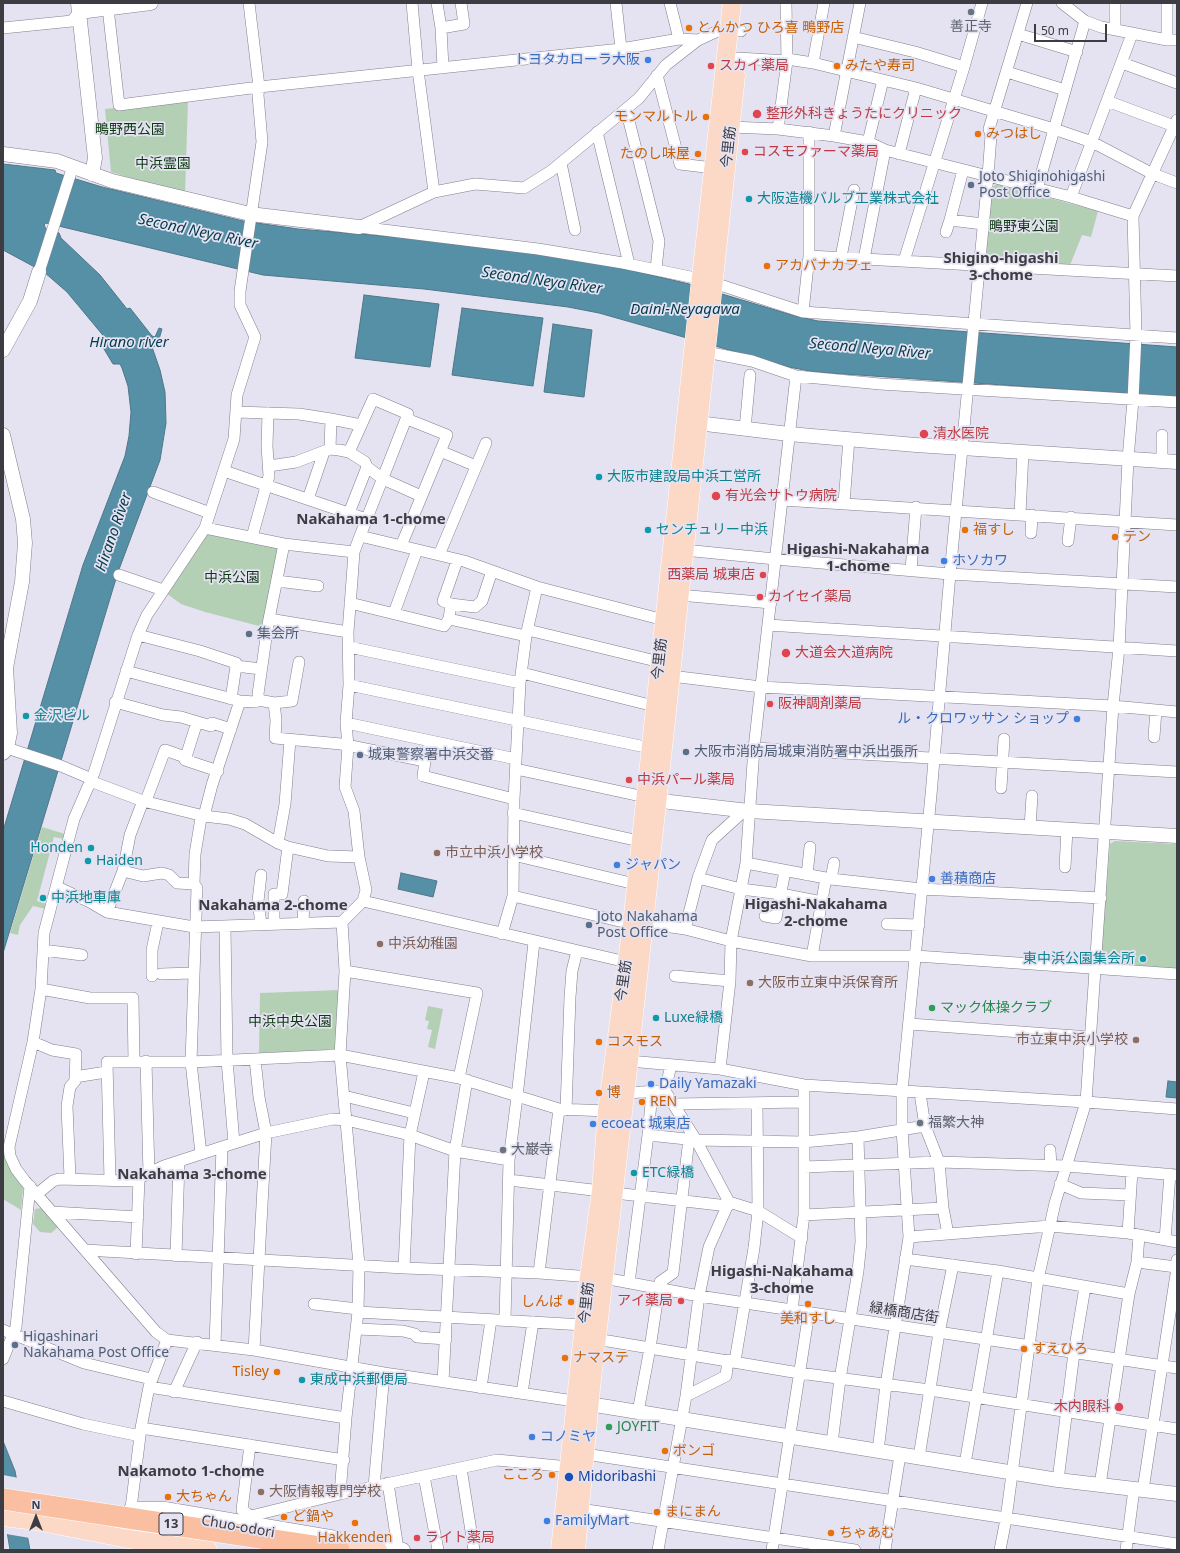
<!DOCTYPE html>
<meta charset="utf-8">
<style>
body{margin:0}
#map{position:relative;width:1180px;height:1553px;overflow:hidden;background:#e5e2f1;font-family:"Noto Sans",sans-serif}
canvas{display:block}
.frame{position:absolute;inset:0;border:4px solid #3d3c42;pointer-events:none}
.north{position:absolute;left:16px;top:1497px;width:40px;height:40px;-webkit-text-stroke:3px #e5e2f1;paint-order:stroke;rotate:0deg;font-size:11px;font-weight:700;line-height:16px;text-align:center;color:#3d3c42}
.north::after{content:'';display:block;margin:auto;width:14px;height:18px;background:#3d3c42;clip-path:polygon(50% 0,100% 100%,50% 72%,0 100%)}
.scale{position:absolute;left:1034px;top:24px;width:73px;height:18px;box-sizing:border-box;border:2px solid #3d3c42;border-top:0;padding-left:5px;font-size:12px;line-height:14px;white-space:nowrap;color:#3d3c42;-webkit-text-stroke:3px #e5e2f1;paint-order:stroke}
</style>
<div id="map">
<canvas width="1180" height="1553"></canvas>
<div class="frame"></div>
<div class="north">N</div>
<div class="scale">50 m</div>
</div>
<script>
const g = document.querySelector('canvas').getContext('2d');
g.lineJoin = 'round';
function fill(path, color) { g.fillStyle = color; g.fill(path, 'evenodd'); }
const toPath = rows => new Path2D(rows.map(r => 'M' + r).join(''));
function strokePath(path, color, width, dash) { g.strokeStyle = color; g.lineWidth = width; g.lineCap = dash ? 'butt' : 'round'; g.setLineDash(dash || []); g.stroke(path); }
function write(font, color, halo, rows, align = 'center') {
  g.font = font + ' "Noto Sans","Noto Sans JP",sans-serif'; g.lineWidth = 3.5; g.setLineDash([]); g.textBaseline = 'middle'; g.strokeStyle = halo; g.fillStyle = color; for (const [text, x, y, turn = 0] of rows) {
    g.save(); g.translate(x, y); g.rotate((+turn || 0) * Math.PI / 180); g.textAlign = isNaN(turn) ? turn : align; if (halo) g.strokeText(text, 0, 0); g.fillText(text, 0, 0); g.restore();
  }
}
const green = toPath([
 [188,100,185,195,111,172,105,109],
 [997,184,1098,211,1091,237,1082,235,1070,265,990,260,986,255,992,187],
 [207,532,281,547,263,627,205,612,181,604,166,593],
 [42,827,65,834,64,839,54,837,37,901,47,904,46,909,33,906,20,925,18,935,10,933],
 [1115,841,1177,844,1177,969,1107,963,1101,956,1110,844],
 [340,990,339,1050,259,1053,260,993],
 [428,1006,443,1009,435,1049,428,1047,432,1030,427,1029,429,1021,425,1020],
 [3,1155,23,1188,21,1210,3,1199],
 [41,1208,58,1227,51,1233,40,1232,33,1224,35,1209]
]);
const water = toPath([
 [3,164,55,170,56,173,102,187,243,221,298,229,443,241,600,263,689,284,795,316,818,321,1177,347,1177,397,815,372,789,367,599,313,568,307,424,289,263,275,46,223,44,225,46,229,59,233,61,238,100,275,127,309,130,308,152,336,155,337,159,328,162,329,157,346,152,347,160,370,165,392,166,423,160,460,118,572,3,953,3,831,83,565,125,456,129,436,131,412,128,386,122,368,120,364,113,364,101,344,106,339,67,292,44,272,3,250,3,164],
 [364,295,439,304,430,367,355,358,364,295],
 [462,308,543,318,533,386,452,375,462,308],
 [553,324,592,330,584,397,544,392,553,324],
 [401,873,437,881,433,897,398,889,401,873],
 [1168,1081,1177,1082,1177,1098,1166,1097,1168,1081],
 [3,1441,15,1471,30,1550,10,1550,3,1507,3,1441]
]);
const pier = toPath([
 [3,1475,19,1478,30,1538,6,1534,3,1519]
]);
const minor = toPath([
 [249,3,259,87,258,95,262,142,240,291,240,305,255,337,237,395,234,439,205,528,147,615,138,635,94,773,74,819,44,933,41,989,33,1042,9,1147,10,1156,16,1169,25,1181,156,1332,167,1340,254,1350,384,1373,581,1402],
 [412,3,418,70,434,192],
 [437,3,441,28,464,24,461,3],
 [616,3,621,49],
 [670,3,679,39],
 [1062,3,1085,21,1101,27,1167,40,1177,40],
 [1115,3,1115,29],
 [108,8,119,105,259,87,621,49,679,39,698,40],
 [3,28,72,21,79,12],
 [441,28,443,68],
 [1018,34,1077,52],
 [853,37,915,52,964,67],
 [1167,40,1167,3],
 [738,58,787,61],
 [787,59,813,63,916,88,1054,129,1092,142,1153,174,1177,183],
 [813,63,824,3],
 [1122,63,1177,83],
 [1007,72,1065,90],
 [657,75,680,164,713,168],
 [1107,101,1174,126],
 [626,109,659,241,656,269],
 [731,127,778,129,834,136,868,142,885,150,1071,197,1133,216],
 [778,129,787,61,786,3],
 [597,132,629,264],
 [834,136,860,3],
 [868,142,883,80],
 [899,154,916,88],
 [561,163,575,230],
 [963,170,950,220,983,224],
 [1037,189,1085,21],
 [1071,197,1132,34],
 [359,227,434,192,475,184,524,188,551,171,626,109,639,98,666,65,698,40,720,30,741,31],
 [359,227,538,249,623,263,700,279],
 [946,232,950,220],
 [809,256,1177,276],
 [841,257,854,190],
 [864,259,885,150],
 [904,261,964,67,982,3],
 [39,272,73,166],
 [714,283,803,312,1177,338],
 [803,312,809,256,809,132],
 [706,352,752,361,796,376,880,384,1177,402],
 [236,412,299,414,331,419,330,449],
 [331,419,361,425],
 [745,429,750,375],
 [1162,435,1162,461],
 [440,451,476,466],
 [269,466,296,462,330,449,339,450,349,452,365,462,367,467,383,479,421,496],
 [224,471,366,519],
 [153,492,210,513],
 [308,499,324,452],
 [782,500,1177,525],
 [844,503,849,439],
 [349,513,367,467],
 [1020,514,1023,452],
 [205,528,284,544,354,552],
 [1031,533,1032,515],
 [360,536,464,561,537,587,664,620],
 [252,537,269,476,267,446,268,413],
 [1068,541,1071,517],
 [401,546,447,435,407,419],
 [684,550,775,559,950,574,1177,587],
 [439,555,486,443],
 [911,570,916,507],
 [119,575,163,590],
 [277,581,318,586],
 [679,595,771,603],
 [350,603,444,626,449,619,526,636],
 [451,604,475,607,482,601,492,571],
 [394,613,417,550],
 [269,619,348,632],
 [449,619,451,604,443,601,457,561],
 [768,625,1177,651],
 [528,630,660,662],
 [138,635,200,651,236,663,236,666,261,669],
 [349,647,520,683],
 [126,671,240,701,255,702,259,700,274,703,292,701,299,662],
 [522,673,654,706],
 [671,676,761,687,1113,706,1177,712],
 [349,685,650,748],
 [231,699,236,666],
 [259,700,258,694,268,624,284,544],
 [115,702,163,715,181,717,211,726,212,723,231,729],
 [274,703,276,720,275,738,341,744,425,761],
 [197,722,185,760,218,771],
 [346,723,516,759],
 [1154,737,1156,710],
 [430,741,425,761,423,776,514,799],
 [7,748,61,766,87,777,90,781,143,801,204,816,229,819,245,824,278,843,288,847,328,856,359,857],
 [754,748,1177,772],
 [516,769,645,797],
 [1001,788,1004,739],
 [513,813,639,841],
 [1030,827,1032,796],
 [278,843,285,804,290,740],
 [513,855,635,884],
 [746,863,831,879,922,889,1101,898],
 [1065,867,1067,829],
 [123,871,143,876,162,873,169,875,177,883,194,884],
 [807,875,810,847],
 [698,878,741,889,781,894,822,902],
 [831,879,834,863],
 [57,887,90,902,107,912,194,927,342,922,363,901,366,890,359,857,354,811,345,787,348,746,346,723,349,685,348,632,352,580,354,552,360,536,408,414,373,399,349,452],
 [513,896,632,924,644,923,685,929,731,941,812,956,916,956,1177,974],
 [363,901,631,963],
 [107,912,123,871,130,835,143,801,147,798,165,750,185,757],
 [765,916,776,918,785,871],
 [303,922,304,901],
 [274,923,274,894,282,894,288,847],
 [261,924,258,901,261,875],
 [887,924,919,925],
 [225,926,227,1060,234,1143],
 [685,929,698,878,712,840,745,810],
 [502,934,513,896,514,799,520,683,526,636,537,587],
 [43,950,82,955],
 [812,956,826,878],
 [345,971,477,993,459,1078],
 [161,974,193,973],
 [152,976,152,950,158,922],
 [675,976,730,981],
 [41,989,90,998,133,998,134,1062],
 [910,1024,1090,1037],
 [33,1042,52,1050,76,1054,75,1081,70,1087,67,1106,70,1178],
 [146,1061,149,1174],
 [629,1061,720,1069,804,1085,1086,1102,1177,1109],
 [720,1069,730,981,731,941,746,863,754,748,796,376],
 [75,1077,106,1072],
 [626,1093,658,1091],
 [920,1093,925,1126,939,1162,943,1208,948,1234],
 [344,1096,414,1113],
 [674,1104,803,1102],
 [566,1110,570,997,572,971,577,951],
 [648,1135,696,1140,803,1142,858,1137,925,1126],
 [1050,1150,1051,1166],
 [201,1154,191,1062,197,888,194,884,195,854,201,818,204,816,212,785,240,701],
 [804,1167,939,1162,1066,1166,1177,1175],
 [110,1180,107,1062,191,1062,340,1055,459,1078,559,1109,607,1111],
 [509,1180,601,1191],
 [1060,1184,1081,1193,1130,1195],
 [615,1193,728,1206],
 [37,1194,53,1181,59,1179,133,1181,164,1166,222,1147,266,1133,333,1119,346,1120,410,1135,455,1151,509,1160,517,1097,534,942],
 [729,1202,758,1211,802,1238],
 [52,1212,138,1217],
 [804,1215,943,1208],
 [1128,1233,1132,1171],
 [909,1237,1050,1226,1128,1233,1177,1242],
 [1165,1240,1170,1174],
 [85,1250,404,1268,539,1273,604,1278,699,1296,1177,1368],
 [136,1254,139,1179],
 [176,1256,179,1161],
 [905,1259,998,1271,1129,1294],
 [1137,1262,1176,1267],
 [404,1268,410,1135,424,1072],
 [539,1273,559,1109],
 [629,1283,648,1135,652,1092],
 [314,1304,358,1309],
 [792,1310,804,1215,804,1085],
 [358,1312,584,1325],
 [505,1320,509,1160],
 [357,1329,403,1331,415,1334,417,1337,446,1339],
 [3,1330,84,1363,151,1379],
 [596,1339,799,1373,930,1390,1177,1429],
 [215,1345,222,1147],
 [254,1350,266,1133,259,1097,255,1059],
 [3,1359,16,1327,30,1186],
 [735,1361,754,1248,758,1211,757,1103],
 [443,1382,455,1151,467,1080],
 [149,1387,346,1418],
 [481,1388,491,1320],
 [174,1392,197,1342],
 [522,1393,533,1322],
 [686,1396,726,1376,728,1360],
 [3,1401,83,1424,140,1436],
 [638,1412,650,1348,660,1282,673,1273,689,1139],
 [141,1428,344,1460],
 [832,1443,840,1379,858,1271,861,1242,858,1137],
 [250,1445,242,1510,251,1516],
 [878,1451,886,1385,909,1237,902,1129,902,1091,931,795,950,574,988,176,991,135,989,129,1027,3],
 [585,1454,1177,1544],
 [919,1457,939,1333,953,1265],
 [965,1464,998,1271],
 [461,1468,474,1550],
 [424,1476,438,1550],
 [1058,1480,1074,1353,1085,1287],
 [388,1483,398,1549],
 [1100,1485,1129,1294,1137,1262,1139,1236],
 [374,1487,384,1373],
 [1143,1490,1176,1274,1177,1260],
 [340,1494,346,1418,358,1312,359,1265,340,1055,345,971,342,922],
 [580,1509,855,1550],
 [130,1516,141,1428,149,1387,167,1340],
 [239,1522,251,1516,340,1494,497,1460,569,1467],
 [658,1550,686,1396,699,1296,709,1247,729,1202,696,1140,665,1091,671,1065],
 [772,1550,809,1312],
 [885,1550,900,1455],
 [1000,1550,1006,1519,1038,1279,1055,1203,1086,1102,1113,706,1119,648,1128,459,1133,400,1136,335,1133,216,1177,120],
 [1126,1550,1134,1489]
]);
const tertiary = toPath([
 [78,3,95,158,92,174],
 [79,12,151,3],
 [3,154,57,161,112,181,250,214,359,227],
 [3,350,30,301,39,272],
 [689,422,789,434,916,445,1177,462],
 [3,435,23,519,25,543,22,582,6,668,10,733,7,748,3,753],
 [649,798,670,802,749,811,1177,836],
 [589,1404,1058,1480,1177,1494],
 [131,1509,165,1509,336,1538],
 [369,1544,403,1550]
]);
const primary = toPath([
 [3,1517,36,1521,128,1539,208,1550],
 [560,1550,589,1277,601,1191,607,1111,632,924,700,286,732,3],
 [576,1550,591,1388,629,1061,736,76]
]);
const primaryBridge = toPath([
 [324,1542,378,1550]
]);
const motorwayBridge = toPath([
 [3,1499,339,1550]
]);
const markers = [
 [971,12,4,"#6b7280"],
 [689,28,4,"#e8710a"],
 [648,60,4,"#3f7fe0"],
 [711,66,4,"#e0444e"],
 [837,66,4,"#e8710a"],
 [757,114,5,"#e0444e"],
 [706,117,4,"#e8710a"],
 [978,134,4,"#e8710a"],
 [745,152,4,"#e0444e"],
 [698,154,4,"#e8710a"],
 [971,185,4,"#5c6f8a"],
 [749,199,4,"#0f9aa8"],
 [767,266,4,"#e8710a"],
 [924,434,5,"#e0444e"],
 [599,477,4,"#0f9aa8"],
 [716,496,5,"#e0444e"],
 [648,530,4,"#0f9aa8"],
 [965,530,4,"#e8710a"],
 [1115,537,4,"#e8710a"],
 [944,561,4,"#3f7fe0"],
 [763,575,4,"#e0444e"],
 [760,597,4,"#e0444e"],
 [249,634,4,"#5c6f8a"],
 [786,653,5,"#e0444e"],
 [770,704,4,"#e0444e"],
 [26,716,4,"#0f9aa8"],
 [1077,719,4,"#3f7fe0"],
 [686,752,4,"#5c6f8a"],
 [360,755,4,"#5c6f8a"],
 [629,780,4,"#e0444e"],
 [91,848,4,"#0f9aa8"],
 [437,853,4,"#8d6e63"],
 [88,861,4,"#0f9aa8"],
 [617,865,4,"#3f7fe0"],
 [932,879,4,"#3f7fe0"],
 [43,898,4,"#0f9aa8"],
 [589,925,4,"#5c6f8a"],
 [380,944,4,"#8d6e63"],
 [1143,959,4,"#0f9aa8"],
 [750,983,4,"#8d6e63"],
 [932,1008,4,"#2e9e5b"],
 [656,1018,4,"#0f9aa8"],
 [1136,1040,4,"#8d6e63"],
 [599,1042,4,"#e8710a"],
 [651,1084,4,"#3f7fe0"],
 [599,1093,4,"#e8710a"],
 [642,1102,4,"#e8710a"],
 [920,1123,4,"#6b7280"],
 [593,1124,4,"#3f7fe0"],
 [503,1150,4,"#6b7280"],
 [634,1173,4,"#0f9aa8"],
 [681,1301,4,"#e0444e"],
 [571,1302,4,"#e8710a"],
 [808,1304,4,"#e8710a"],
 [15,1345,4,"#5c6f8a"],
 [1024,1349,4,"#e8710a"],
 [565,1358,4,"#e8710a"],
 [277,1372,4,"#e8710a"],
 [302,1380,4,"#0f9aa8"],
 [1119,1407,5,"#e0444e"],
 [609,1427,4,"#2e9e5b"],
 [532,1437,4,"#3f7fe0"],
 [665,1451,4,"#e8710a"],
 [552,1475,4,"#e8710a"],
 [569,1477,5,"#1a4fb4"],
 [261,1492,4,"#8d6e63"],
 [168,1497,4,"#e8710a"],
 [657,1512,4,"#e8710a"],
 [284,1517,4,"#e8710a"],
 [547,1521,4,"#3f7fe0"],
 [355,1523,4,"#e8710a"],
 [831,1533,4,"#e8710a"],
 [417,1538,4,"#e0444e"]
];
const shields = [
 [171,1524,24]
];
const shieldNames = [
 ["13",171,1524]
];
const worshipNames = [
 ["善正寺",971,27,"center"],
 ["福繁大神",928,1123],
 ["大巌寺",511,1150]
];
const foodNames = [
 ["とんかつ ひろ喜 鴫野店",697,28],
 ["みたや寿司",845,66],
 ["モンマルトル",698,117,"right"],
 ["みつはし",986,134],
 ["たのし味屋",690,154,"right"],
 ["アカバナカフェ",775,266],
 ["福すし",973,530],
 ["テン",1123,537],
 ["コスモス",607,1042],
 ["博",607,1093],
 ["REN",650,1102],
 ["しんば",563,1302,"right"],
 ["美和すし",808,1319,"center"],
 ["すえひろ",1032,1349],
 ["ナマステ",573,1358],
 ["Tisley",269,1372,"right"],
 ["ボンゴ",673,1451],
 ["こころ",544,1475,"right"],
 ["大ちゃん",176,1497],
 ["まにまん",665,1512],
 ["ど鍋や",292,1517],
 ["ちゃあむ",839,1533],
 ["Hakkenden",355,1538,"center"]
];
const shopNames = [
 ["トヨタカローラ大阪",640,60,"right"],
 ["ホソカワ",952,561],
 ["ル・クロワッサン ショップ",1069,719,"right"],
 ["ジャパン",625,865],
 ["善積商店",940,879],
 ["Daily Yamazaki",659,1084],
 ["ecoeat 城東店",601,1124],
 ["コノミヤ",540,1437],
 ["FamilyMart",555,1521]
];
const healthNames = [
 ["スカイ薬局",719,66],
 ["整形外科きょうたにクリニック",766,114],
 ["コスモファーマ薬局",753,152],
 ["清水医院",933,434],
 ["有光会サトウ病院",725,496],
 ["西薬局 城東店",755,575,"right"],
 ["カイセイ薬局",768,597],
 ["大道会大道病院",795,653],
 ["阪神調剤薬局",778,704],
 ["中浜パール薬局",637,780],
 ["アイ薬局",673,1301,"right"],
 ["木内眼科",1110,1407,"right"],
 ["ライト薬局",425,1538]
];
const parkNames = [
 ["鴫野西公園",130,130],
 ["中浜霊園",163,164],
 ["鴫野東公園",1024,227],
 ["中浜公園",232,578],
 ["中浜中央公園",290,1022]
];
const streetNames = [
 ["今里筋",729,147,-84],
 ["今里筋",660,659,-84],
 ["今里筋",624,981,-82],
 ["今里筋",587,1303,-84],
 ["緑橋商店街",904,1313,9],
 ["Chuo-odori",238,1527,10]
];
const serviceNames = [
 ["Joto Shiginohigashi",979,177],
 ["Post Office",979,193],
 ["集会所",257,634],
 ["大阪市消防局城東消防署中浜出張所",694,752],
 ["城東警察署中浜交番",368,755],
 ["Joto Nakahama",597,917],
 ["Post Office",597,933],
 ["Higashinari",23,1337],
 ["Nakahama Post Office",23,1353]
];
const cultureNames = [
 ["大阪造機バルブ工業株式会社",757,199],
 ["大阪市建設局中浜工営所",607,477],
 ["センチュリー中浜",656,530],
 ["金沢ビル",34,716],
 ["Honden",83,848,"right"],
 ["Haiden",96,861],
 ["中浜地車庫",51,898],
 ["東中浜公園集会所",1135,959,"right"],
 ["Luxe緑橋",664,1018],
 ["ETC緑橋",642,1173],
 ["東成中浜郵便局",310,1380]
];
const educationNames = [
 ["市立中浜小学校",445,853],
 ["中浜幼稚園",388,944],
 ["大阪市立東中浜保育所",758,983],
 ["市立東中浜小学校",1128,1040,"right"],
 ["大阪情報専門学校",269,1492]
];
const leisureNames = [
 ["マック体操クラブ",940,1008],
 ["JOYFIT",617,1427]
];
const transitNames = [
 ["Midoribashi",578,1477]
];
const waterNames = [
 ["Second Neya River",198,232,12],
 ["Second Neya River",542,281,8],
 ["Daini-Neyagawa",685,310],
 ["Hirano river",129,343],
 ["Second Neya River",870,349,5],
 ["Hirano River",114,532,-71]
];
const neighbourhoodNames = [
 ["Shigino-higashi",1001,259],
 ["3-chome",1001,276],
 ["Nakahama 1-chome",371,520],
 ["Higashi-Nakahama",858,550],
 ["1-chome",858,567],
 ["Higashi-Nakahama",816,905],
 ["2-chome",816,922],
 ["Nakahama 2-chome",273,906],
 ["Nakahama 3-chome",192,1175],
 ["Higashi-Nakahama",782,1272],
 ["3-chome",782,1289],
 ["Nakamoto 1-chome",191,1472]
];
fill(green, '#b4d0b4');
fill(water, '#5590a6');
strokePath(water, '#4e7788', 1);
fill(pier, '#e5e2f1');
strokePath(minor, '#827f8d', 12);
strokePath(tertiary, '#827f8d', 15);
strokePath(primary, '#fff', 19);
strokePath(minor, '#fff', 11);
strokePath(tertiary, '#fff', 14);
strokePath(primary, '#fcd8c6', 18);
strokePath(primaryBridge, '#fff', 19, []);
strokePath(motorwayBridge, '#fff', 22, []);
strokePath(primaryBridge, '#fcd8c6', 18);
strokePath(motorwayBridge, '#fabea0', 21);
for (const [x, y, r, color] of markers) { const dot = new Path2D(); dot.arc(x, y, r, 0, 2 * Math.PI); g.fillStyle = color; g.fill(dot); strokePath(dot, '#e5e2f1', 1.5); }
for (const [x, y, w] of shields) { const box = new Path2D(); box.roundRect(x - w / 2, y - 11, w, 22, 3); g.fillStyle = '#e5e2f1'; g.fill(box); strokePath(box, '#3d3c42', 1); }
write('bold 13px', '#3d3c42', null, shieldNames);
write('14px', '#5b616d', '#e5e2f1', worshipNames, 'left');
write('14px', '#c56008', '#e5e2f1', foodNames, 'left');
write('14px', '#366cbe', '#e5e2f1', shopNames, 'left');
write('14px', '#be3a42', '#e5e2f1', healthNames, 'left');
write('14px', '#0d3913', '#e5e2f1', parkNames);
write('14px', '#3d3c42', '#e5e2f1', streetNames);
write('14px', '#4e5e75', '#e5e2f1', serviceNames, 'left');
write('14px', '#0d838f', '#e5e2f1', cultureNames, 'left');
write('14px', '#785e54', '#e5e2f1', educationNames, 'left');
write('14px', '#27864d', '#e5e2f1', leisureNames, 'left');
write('14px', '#164399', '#e5e2f1', transitNames, 'left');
write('italic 15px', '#033b4b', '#e5e2f1', waterNames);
write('bold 15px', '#3d3c42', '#e5e2f1', neighbourhoodNames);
</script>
